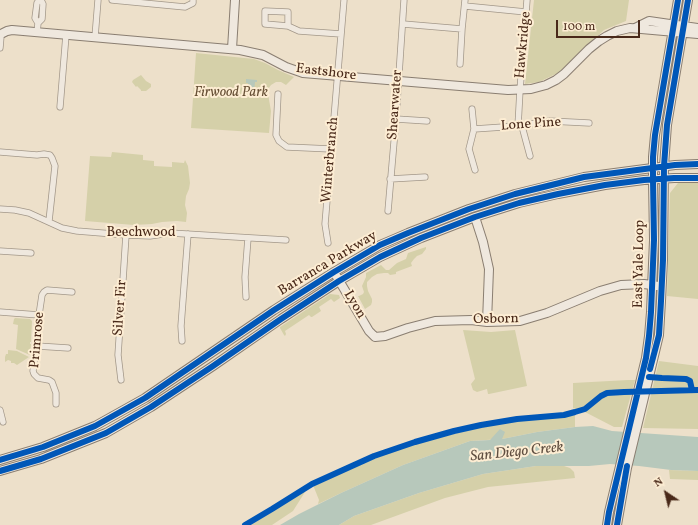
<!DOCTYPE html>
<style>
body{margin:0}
#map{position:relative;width:698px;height:525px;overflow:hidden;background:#ede0ca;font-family:Vollkorn,serif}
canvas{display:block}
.north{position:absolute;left:646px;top:473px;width:40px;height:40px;-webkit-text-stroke:3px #fdedd3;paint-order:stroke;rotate:325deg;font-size:11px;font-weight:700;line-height:16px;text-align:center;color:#492919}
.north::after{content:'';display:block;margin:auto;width:14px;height:18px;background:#492919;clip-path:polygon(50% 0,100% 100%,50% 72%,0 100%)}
.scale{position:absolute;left:556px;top:20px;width:84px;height:18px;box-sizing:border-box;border:2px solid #492919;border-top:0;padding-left:5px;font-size:12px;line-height:14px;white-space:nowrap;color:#492919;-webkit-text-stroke:3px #fdedd3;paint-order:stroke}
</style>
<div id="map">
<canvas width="698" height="525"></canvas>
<div class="north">N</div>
<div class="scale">100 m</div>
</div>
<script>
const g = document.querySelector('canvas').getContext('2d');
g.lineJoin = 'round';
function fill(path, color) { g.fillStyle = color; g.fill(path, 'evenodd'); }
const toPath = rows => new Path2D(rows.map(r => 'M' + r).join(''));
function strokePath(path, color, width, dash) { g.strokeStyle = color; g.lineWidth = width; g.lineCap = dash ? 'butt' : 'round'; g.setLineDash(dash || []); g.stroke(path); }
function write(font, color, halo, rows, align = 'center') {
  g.font = font + ' Vollkorn,serif'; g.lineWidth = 4; g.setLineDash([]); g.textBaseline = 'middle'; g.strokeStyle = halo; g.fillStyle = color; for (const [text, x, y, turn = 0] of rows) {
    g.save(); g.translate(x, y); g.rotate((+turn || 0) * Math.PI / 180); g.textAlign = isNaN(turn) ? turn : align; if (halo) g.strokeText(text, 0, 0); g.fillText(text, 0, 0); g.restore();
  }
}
const green = toPath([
 [534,0,629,0,626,21,604,30,560,72,539,82,525,84],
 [196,53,254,59,265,63,278,70,294,77,286,85,281,82,276,82,271,85,268,89,268,94,271,111,269,133,191,128],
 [141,75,146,81,151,84,151,87,146,91,141,91,141,90,137,86,136,87,132,82,133,80],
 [112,152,143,155,143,160,154,161,154,166,172,167,172,162,184,163,185,160,188,166,190,183,189,189,186,196,185,205,187,213,186,222,177,221,162,222,152,224,134,225,85,221,90,156,111,157],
 [678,183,698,183,698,299,667,296,670,193],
 [426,247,426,249,422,254,417,256,414,259,411,263,412,266,396,272,396,274,390,275,388,273,384,273,377,274,372,277,367,282,367,286,368,291,372,299,372,302,371,305,365,309,358,296,359,296,363,294,364,292,362,286,366,277,366,273,381,265,386,270,389,270,397,263,406,259,408,253],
 [330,294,339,295,340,298,334,302,331,299,319,307,321,311,312,317,311,317,309,315,285,331,286,334,285,336,284,335,280,328,280,327],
 [15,318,30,319,32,321,31,342,30,342,30,344,31,344,30,355,16,349,18,325,13,324,14,319],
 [463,330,491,332,515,330,527,386,489,394,488,394,487,389,477,392,473,390,471,384,475,379],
 [8,350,17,351,29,357,17,365,14,363,11,363,11,361,8,360,5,362,5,357,6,354,8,354],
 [659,361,698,366,698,429,643,428],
 [628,380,635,380,622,427,614,427,585,412,573,408,573,383],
 [575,414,575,427,537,432,502,439,470,441,403,465,341,493,318,504,319,500,313,485,373,458,416,443,478,428,518,421,564,416],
 [536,466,564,466,570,468,574,472,575,478,488,487,445,498,371,525,339,525,354,516,419,493,483,474],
 [669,470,698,471,698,480,670,479],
 [305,490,305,492,293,511,272,525,251,525]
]);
const water = toPath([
 [246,79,257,80,257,82,255,82,254,92,247,92,248,83,246,83],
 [593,426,612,431,698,437,698,471,671,470,639,466,610,464,589,466,536,466,483,474,419,493,354,516,339,525,280,525,299,514,341,493,403,465,470,441,490,440,500,429,505,432,502,439,537,432,575,427]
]);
const street = toPath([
 [112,0,185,7,193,3,193,0],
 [465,6,526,12],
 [38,23,42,19,43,4,41,0],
 [403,24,462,29],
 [288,26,288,12,265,11,265,24,288,26,299,31,341,34],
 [37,33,38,23,35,18,37,3,39,0],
 [95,37,98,0],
 [0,48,1,36,3,33],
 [460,64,462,29,465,0],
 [278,94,276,135,279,141,287,147,331,149],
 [60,107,66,35],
 [472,109,474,129,469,149,475,170],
 [396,119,427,121],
 [523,125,523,130,530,156],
 [518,126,520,90,527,0],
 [474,129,518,126,550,121,589,123],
 [0,152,37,155,44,154,50,155,52,158,55,166,49,221],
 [390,179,425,177],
 [0,209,15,210,29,213,62,228,77,231,126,235,150,236,170,233,286,240],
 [388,211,396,119,404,0],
 [328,243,325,224,344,0],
 [0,251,31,253],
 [246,297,245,277,248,238],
 [0,312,39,315],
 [182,341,181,326,188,234],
 [37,346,68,348],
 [121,380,118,355,126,235],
 [56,404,56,393,52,382,49,380,38,378,34,374,33,371,37,346,39,315,42,295,44,292,47,290,72,292],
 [0,410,3,422]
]);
const secondary = toPath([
 [635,28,649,21,698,28],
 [3,33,7,31,12,30,240,50,263,55,286,67,303,73,508,90,531,89,546,85,556,80,564,74,589,49,599,41,607,36,617,31,630,28,698,34],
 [232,49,235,0],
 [475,217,483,242,489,269,487,322],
 [337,277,369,331,375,337,385,336,408,328,435,321,471,320,487,322,520,321,547,313,600,291,621,285,644,284,658,286],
 [0,460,43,447,95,426,145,398,274,310,334,272,380,245,408,233,469,209,515,194,584,177,675,165,698,164],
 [0,471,41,459,106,433,151,407,213,366,281,319,339,281,380,257,421,238,475,217,519,203,558,194,605,185,644,180,674,178,698,178],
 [607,525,609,512,646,358,649,336,651,312,654,240,653,180,653,157,655,135,678,0],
 [617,525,627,468,659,335,661,301,663,260,664,166,667,125,688,0]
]);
const cycleway = toPath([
 [650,369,659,335,661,301,663,260,664,166,667,125,688,0],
 [649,377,662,378,686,379,690,381,692,390],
 [0,460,43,447,95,426,145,398,274,310,334,272,380,245,408,233,469,209,515,194,584,177,675,165,698,164],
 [0,471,41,459,106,433,151,407,213,366,281,319,339,281,380,257,421,238,475,217,519,203,558,194,605,185,644,180,674,178,698,178],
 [245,525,272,509,312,484,374,456,415,442,454,431,481,425,517,419,564,415,575,412,585,409,601,396,607,393,624,392,698,390],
 [607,525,609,512,646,358,649,336,651,312,654,240,653,180,653,157,655,135,678,0],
 [617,525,627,466]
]);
const streetNames = [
 ["Hawkridge",524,45,-85],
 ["Eastshore",326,73,7],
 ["Shearwater",396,105,-86],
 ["Lone Pine",531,125,-4],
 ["Winterbranch",331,160,-85],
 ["Beechwood",141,233],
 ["Barranca Parkway",328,264,-31],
 ["East Yale Loop",640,264,-89],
 ["Lyon",354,305,59],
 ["Silver Fir",121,308,-86],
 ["Osborn",496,320,-1],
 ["Primrose",38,340,-85]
];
const parkNames = [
 ["Firwood Park",231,93]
];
const waterNames = [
 ["San Diego Creek",517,453,-6]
];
fill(green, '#d5d0a9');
fill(water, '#b7c8bb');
strokePath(street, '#a29789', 7);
strokePath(secondary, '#8a7e71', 10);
strokePath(street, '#efe8de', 5.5);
strokePath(secondary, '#efe8de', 8);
strokePath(cycleway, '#0057b8', 6);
write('14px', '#492919', '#fdedd3', streetNames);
write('italic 14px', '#675036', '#fdedd3', parkNames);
write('italic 15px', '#5f4e40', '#fdedd3', waterNames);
</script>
